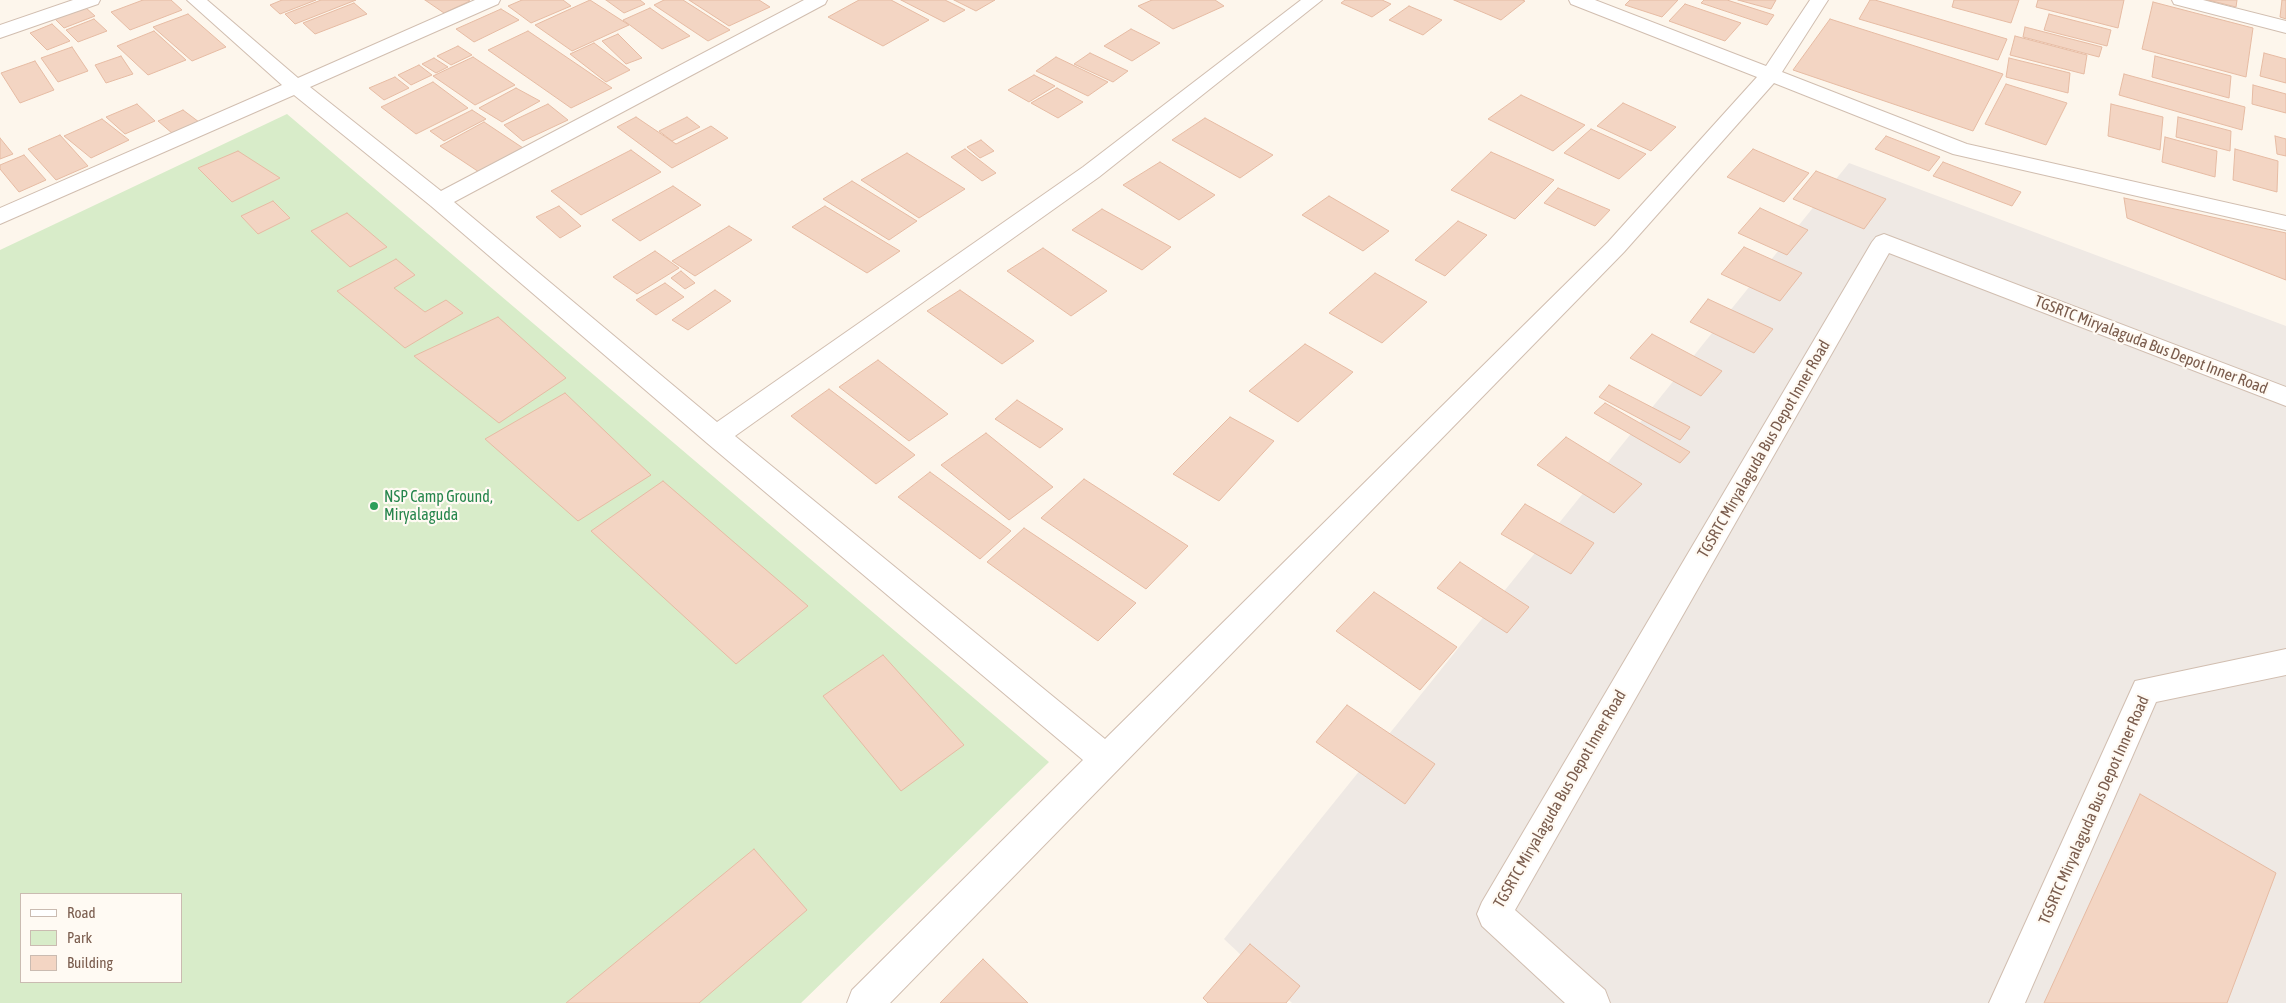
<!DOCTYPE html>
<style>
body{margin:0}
#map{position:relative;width:2286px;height:1003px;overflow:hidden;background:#fdf6ec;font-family:"Asap Condensed",sans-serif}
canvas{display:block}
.legend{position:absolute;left:20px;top:893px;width:162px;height:90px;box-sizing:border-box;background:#fffaf3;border:1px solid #cabbb1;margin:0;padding:6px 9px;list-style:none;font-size:15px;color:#7a5c4d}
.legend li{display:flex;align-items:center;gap:10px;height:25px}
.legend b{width:25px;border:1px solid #cabbb1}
</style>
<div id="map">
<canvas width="2286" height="1003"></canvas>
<ul class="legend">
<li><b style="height:6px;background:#fff"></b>Road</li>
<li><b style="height:14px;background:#d8ecc9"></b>Park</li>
<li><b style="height:14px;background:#f3d5c3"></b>Building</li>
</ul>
</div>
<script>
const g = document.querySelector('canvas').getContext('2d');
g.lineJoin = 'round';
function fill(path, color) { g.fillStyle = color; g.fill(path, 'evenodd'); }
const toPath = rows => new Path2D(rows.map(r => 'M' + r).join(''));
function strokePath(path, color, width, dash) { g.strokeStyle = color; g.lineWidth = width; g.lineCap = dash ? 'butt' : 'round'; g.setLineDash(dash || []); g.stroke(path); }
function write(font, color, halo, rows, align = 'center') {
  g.font = font + ' "Asap Condensed",sans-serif'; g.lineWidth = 4.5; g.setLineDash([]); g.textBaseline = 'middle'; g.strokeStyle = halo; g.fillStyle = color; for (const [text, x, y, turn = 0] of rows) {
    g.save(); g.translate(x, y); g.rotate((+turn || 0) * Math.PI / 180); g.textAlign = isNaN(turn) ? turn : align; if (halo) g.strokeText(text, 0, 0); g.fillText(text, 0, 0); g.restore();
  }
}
const industrial = toPath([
 [1849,163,2286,326,2286,1003,1292,1003,1224,939]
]);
const green = toPath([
 [287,114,1049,762,801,1003,0,1003,0,250],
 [21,894,181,894,181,982,21,982]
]);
const building = toPath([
 [143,0,171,0,182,10,130,30,111,12,143,0],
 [282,0,316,0,280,14,270,5,282,0],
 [321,0,356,0,295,24,285,14,321,0],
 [425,0,468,0,470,1,444,13,425,0],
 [522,0,563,0,571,6,531,23,508,6,522,0],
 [590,0,629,25,572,51,535,25,590,0],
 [606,0,640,0,645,4,624,13,606,0],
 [664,0,683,0,730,30,708,41,654,5,664,0],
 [689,0,759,0,770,7,729,26,689,0],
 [859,0,891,0,929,20,883,46,828,17,859,0],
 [901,0,945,0,965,10,944,22,901,0],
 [954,0,995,0,976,11,954,0],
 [1152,0,1215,0,1224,6,1173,29,1138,6,1152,0],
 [1345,0,1382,0,1391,4,1372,17,1341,3,1345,0],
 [1454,0,1522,0,1525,1,1501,20,1454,0],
 [1630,0,1678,0,1662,17,1625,5,1630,0],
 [1704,0,1727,0,1774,15,1767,25,1701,3,1704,0],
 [1738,0,1776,0,1771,9,1738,0],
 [1870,0,1875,0,2007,39,1998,60,1859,19,1870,0],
 [1954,0,2019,0,2011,23,1952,7,1954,0],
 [2038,0,2124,0,2118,28,2036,7,2038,0],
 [2208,0,2237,0,2236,7,2208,0],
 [2282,0,2286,0,2286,19,2280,17,2282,0],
 [2153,2,2253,28,2246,77,2142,49,2153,2],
 [354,3,367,14,315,34,303,23,354,3],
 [1685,4,1741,23,1725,41,1669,21,1685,4],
 [1409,6,1442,20,1423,35,1389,20,1409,6],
 [85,7,95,16,64,28,55,19,85,7],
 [650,8,690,36,662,49,623,20,650,8],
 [501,9,519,20,474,42,456,29,501,9],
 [188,14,226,47,192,61,153,27,188,14],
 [2049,14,2111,30,2107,46,2044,30,2049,14],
 [94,19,107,31,78,42,66,30,94,19],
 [1830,19,2003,74,1973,131,1793,70,1830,19],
 [52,24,70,41,47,50,30,33,52,24],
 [2025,27,2102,47,2099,57,2023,37,2025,27],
 [1131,29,1160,43,1132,61,1104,46,1131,29],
 [154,31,186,60,148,75,117,46,154,31],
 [528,31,612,88,571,108,488,50,528,31],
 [618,34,642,58,626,64,602,41,618,34],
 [2015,36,2087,55,2084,74,2010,55,2015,36],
 [594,43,630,70,606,82,570,54,594,43],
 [458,46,472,55,451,65,437,56,458,46],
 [72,47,88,71,58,82,41,58,72,47],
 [1090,53,1128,71,1113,82,1074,64,1090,53],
 [2264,53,2286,59,2286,83,2260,76,2264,53],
 [121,56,133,74,106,83,95,65,121,56],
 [2155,56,2231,76,2229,98,2152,77,2155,56],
 [473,57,515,85,475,105,433,76,473,57],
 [1056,57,1108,82,1088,96,1036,71,1056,57],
 [434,58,448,67,436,73,422,64,434,58],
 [2009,58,2070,73,2068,93,2006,77,2009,58],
 [35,61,54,90,20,103,1,73,35,61],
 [419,65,432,75,411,85,398,75,419,65],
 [2124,74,2245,107,2242,130,2119,95,2124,74],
 [1034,75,1055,86,1029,102,1008,90,1034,75],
 [395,77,409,88,384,100,369,88,395,77],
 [433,82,468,108,416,134,381,107,433,82],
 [2006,84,2067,103,2046,145,1985,124,2006,84],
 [2253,85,2286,94,2286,113,2252,104,2253,85],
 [516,88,540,101,502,122,479,108,516,88],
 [1057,88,1083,102,1058,118,1031,103,1057,88],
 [1521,95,1585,125,1553,151,1488,119,1521,95],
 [1623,103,1676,127,1651,151,1597,126,1623,103],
 [137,104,155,121,125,134,106,117,137,104],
 [548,104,568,120,523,141,504,125,548,104],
 [2111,104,2163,117,2160,150,2108,136,2111,104],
 [183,110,199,122,173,134,158,121,183,110],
 [472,110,486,119,444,141,430,131,472,110],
 [636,117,676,144,711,126,728,138,672,168,617,127,636,117],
 [687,117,700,127,672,141,659,131,687,117],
 [2178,117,2231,131,2230,151,2176,137,2178,117],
 [1205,118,1273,155,1240,178,1172,140,1205,118],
 [102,119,129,140,91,158,64,136,102,119],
 [484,122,523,148,479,172,440,146,484,122],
 [1591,129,1646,154,1619,179,1564,153,1591,129],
 [60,135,88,166,56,180,28,149,60,135],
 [1886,136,1940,157,1929,171,1875,149,1886,136],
 [2275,136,2286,139,2286,156,2277,154,2275,136],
 [2165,137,2217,151,2215,177,2162,162,2165,137],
 [0,138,13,154,0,159,0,138],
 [981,140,994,151,980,158,967,147,981,140],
 [965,149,996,173,982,181,951,157,965,149],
 [1753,149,1809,173,1784,202,1727,177,1753,149],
 [2235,149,2278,161,2277,192,2233,180,2235,149],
 [631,150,661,172,581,215,551,191,631,150],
 [238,151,280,178,232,202,198,168,238,151],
 [1491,152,1554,180,1515,219,1451,190,1491,152],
 [907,153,965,189,919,218,861,180,907,153],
 [24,155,46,180,19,192,0,169,0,165,24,155],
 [1160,162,1215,195,1179,220,1123,185,1160,162],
 [1943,162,2021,192,2012,206,1933,176,1943,162],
 [1816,171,1886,199,1864,229,1793,199,1816,171],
 [852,181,917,221,889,240,823,199,852,181],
 [673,186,701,205,640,241,612,220,673,186],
 [1558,188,1610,210,1595,226,1544,203,1558,188],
 [1329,196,1389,231,1363,251,1302,215,1329,196],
 [2124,198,2286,233,2286,280,2127,218,2124,198],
 [273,201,290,218,258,234,241,216,273,201],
 [559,206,581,226,560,238,536,217,559,206],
 [825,206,900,251,867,273,792,227,825,206],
 [1760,208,1808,230,1787,255,1738,233,1760,208],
 [1102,209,1171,247,1142,270,1072,230,1102,209],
 [347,213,387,247,350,267,311,231,347,213],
 [1458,221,1487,235,1445,276,1415,260,1458,221],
 [729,226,752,240,695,276,672,261,729,226],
 [1744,247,1802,273,1780,301,1721,274,1744,247],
 [1043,248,1107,291,1071,316,1007,271,1043,248],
 [655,251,679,268,637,294,613,277,655,251],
 [396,259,415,275,394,288,425,312,446,300,463,313,405,348,337,291,396,259],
 [681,271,695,283,685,289,671,278,681,271],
 [1375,273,1427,302,1382,343,1329,313,1375,273],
 [665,283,684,297,656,315,636,300,665,283],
 [715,290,731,301,688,330,672,320,715,290],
 [960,290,1034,341,1002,364,927,311,960,290],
 [1708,299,1773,329,1754,353,1690,322,1708,299],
 [498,317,566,378,499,423,414,356,498,317],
 [1652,334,1722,371,1701,396,1630,358,1652,334],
 [1305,344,1353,372,1298,422,1249,391,1305,344],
 [878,360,948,414,909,441,839,387,878,360],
 [1609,385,1690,427,1680,440,1599,397,1609,385],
 [829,389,875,424,915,455,876,484,791,416,829,389],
 [565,393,651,475,578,521,485,439,565,393],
 [1017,400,1063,429,1040,448,995,419,1017,400],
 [1605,403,1690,452,1680,463,1594,413,1605,403],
 [1230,417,1274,441,1219,501,1173,474,1230,417],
 [986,433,1053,487,1009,520,941,465,986,433],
 [1566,437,1642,484,1614,513,1537,465,1566,437],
 [930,472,1011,531,980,559,898,497,930,472],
 [1084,479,1188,546,1146,589,1041,518,1084,479],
 [663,481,808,606,736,664,591,531,663,481],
 [1525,504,1594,543,1571,574,1501,534,1525,504],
 [1024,528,1136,603,1098,641,987,562,1024,528],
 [1460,562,1529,607,1507,633,1437,588,1460,562],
 [1374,592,1457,647,1420,690,1336,631,1374,592],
 [883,655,964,745,901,791,823,696,883,655],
 [1347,705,1435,764,1405,804,1316,742,1347,705],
 [2140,794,2276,873,2227,1003,2044,1003,2140,794],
 [754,849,807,910,699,1003,566,1003,754,849],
 [1250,944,1300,986,1286,1003,1208,1003,1203,998,1250,944],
 [983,959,1028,1003,940,1003,983,959]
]);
const minor = toPath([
 [73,0,100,0,98,4,0,38,0,25,73,0],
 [187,0,207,0,298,78,475,0,500,0,498,4,310,87,441,191,804,0,827,0,825,4,454,202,717,422,1083,167,1301,0,1322,0,1099,177,735,436,1105,739,1608,242,1757,77,1571,4,1569,0,1595,0,1766,66,1810,0,1828,0,1782,72,1967,144,2286,216,2286,230,1953,154,1774,83,1624,252,890,1003,847,1003,852,990,1083,760,707,443,431,206,294,95,0,224,0,208,282,85,187,0],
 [2172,0,2203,0,2286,21,2286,33,2174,4,2172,0],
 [1884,234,2286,387,2286,406,1889,253,1515,910,1605,990,1610,1003,1565,1003,1482,926,1477,914,1482,902,1872,242,1876,237,1884,234],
 [2286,649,2286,675,2156,702,2025,1003,1989,1003,2135,681,2286,649]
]);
const markers = [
 [374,506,5,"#2e9e5b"]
];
const streetNames = [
 ["TGSRTC Miryalaguda Bus Depot Inner Road",2151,345,21],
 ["TGSRTC Miryalaguda Bus Depot Inner Road",1764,449,-60],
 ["TGSRTC Miryalaguda Bus Depot Inner Road",1560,799,-60],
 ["TGSRTC Miryalaguda Bus Depot Inner Road",2094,810,-66]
];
const leisureNames = [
 ["NSP Camp Ground,",384,497],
 ["Miryalaguda",384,515]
];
fill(industrial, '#efe9e4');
fill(green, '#d8ecc9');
fill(building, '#f3d5c3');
strokePath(building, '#e6bba3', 1);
strokePath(minor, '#d1beb0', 2);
fill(minor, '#fff');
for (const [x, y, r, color] of markers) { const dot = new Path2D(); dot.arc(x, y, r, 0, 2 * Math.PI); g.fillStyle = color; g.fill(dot); strokePath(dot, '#fffaf3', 2); }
write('16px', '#7a5c4d', '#fffaf3', streetNames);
write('16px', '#27864d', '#fffaf3', leisureNames, 'left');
</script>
